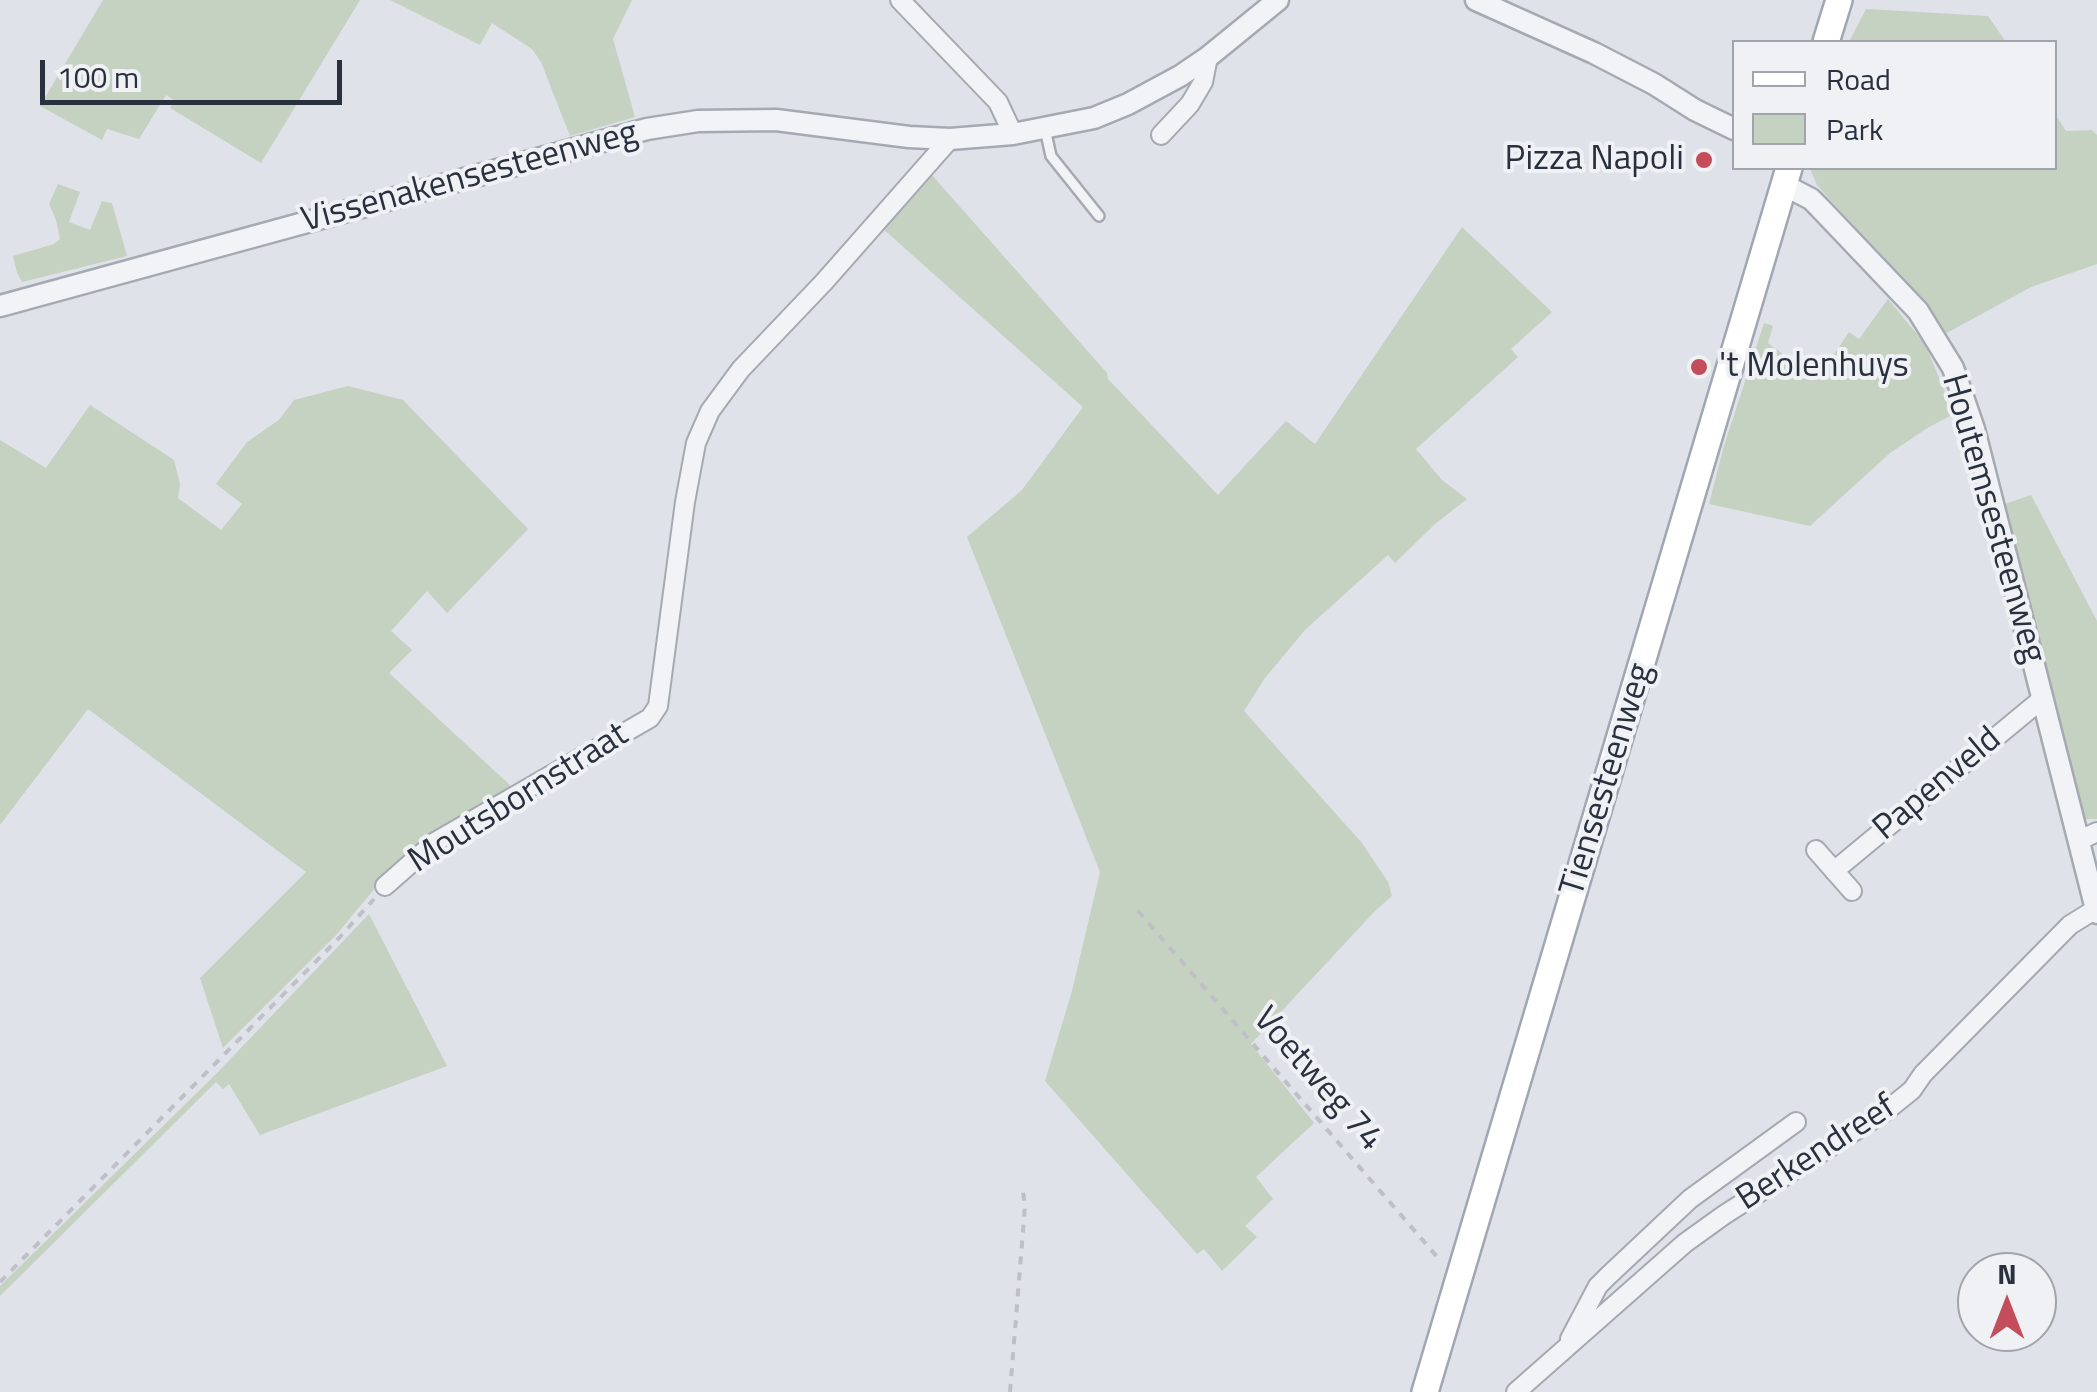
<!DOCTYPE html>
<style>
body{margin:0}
#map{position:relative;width:2097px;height:1392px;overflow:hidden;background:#dfe2e8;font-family:"Titillium Web",sans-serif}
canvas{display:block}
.legend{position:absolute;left:1732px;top:40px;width:325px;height:130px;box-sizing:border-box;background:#eff1f5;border:2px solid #a0a4ac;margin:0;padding:12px 18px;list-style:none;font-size:30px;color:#29303e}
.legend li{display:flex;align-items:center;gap:20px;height:50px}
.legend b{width:50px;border:2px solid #a0a4ac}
.north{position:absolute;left:1957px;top:1252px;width:100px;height:100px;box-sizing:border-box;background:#eff1f5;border:2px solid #a0a4ac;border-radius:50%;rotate:0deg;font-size:28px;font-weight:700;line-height:40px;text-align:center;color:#29303e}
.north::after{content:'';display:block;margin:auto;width:35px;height:45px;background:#c44d5b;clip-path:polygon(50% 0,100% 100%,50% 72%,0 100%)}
.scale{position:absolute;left:40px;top:60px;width:302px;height:45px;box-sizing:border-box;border:5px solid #29303e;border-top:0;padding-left:12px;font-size:30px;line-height:35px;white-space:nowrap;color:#29303e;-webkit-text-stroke:8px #eff1f5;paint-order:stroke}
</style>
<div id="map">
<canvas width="2097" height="1392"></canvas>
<ul class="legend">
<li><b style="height:12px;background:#fff"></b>Road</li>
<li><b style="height:28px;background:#c5d1c1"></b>Park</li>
</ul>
<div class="north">N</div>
<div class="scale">100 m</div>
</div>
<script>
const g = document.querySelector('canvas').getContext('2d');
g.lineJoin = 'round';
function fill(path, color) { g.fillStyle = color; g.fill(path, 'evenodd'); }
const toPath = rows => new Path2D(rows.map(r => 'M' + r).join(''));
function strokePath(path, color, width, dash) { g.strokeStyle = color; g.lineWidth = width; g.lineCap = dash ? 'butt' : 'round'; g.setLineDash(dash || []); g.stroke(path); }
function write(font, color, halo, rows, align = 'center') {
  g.font = font + ' "Titillium Web",sans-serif'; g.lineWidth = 8; g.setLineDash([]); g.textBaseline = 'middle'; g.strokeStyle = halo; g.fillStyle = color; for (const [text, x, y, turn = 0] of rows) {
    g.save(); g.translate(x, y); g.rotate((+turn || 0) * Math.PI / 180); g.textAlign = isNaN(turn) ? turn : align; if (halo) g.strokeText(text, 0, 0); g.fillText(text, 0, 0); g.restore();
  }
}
const green = toPath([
 [103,0,360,0,261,163,170,108,174,100,166,95,139,139,107,129,102,140,40,106],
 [390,0,632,0,613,39,635,117,570,136,541,62,532,49,492,23,480,45],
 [1866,9,1988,16,2006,42,1849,42],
 [2055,114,2066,131,2092,130,2097,135,2097,264,2031,287,1945,334,1923,303,1817,185,1811,171,1811,168,2054,168],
 [931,174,1107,373,1108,379,1218,495,1286,421,1315,444,1462,227,1552,312,1511,349,1518,357,1416,449,1442,480,1467,499,1435,524,1395,563,1388,555,1305,630,1265,678,1244,711,1362,843,1388,882,1392,896,1375,911,1251,1044,1314,1123,1256,1177,1273,1199,1245,1226,1257,1237,1222,1271,1204,1249,1197,1254,1045,1081,1072,991,1100,872,967,537,1022,490,1083,407,881,227],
 [58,184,80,192,69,222,90,230,102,201,112,203,127,256,22,282,17,273,13,256,54,244,60,239,56,220,49,204],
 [1888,299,1925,344,1954,414,1929,427,1890,453,1810,526,1709,504,1723,449,1764,323,1773,326,1768,343,1817,380,1849,332,1859,339],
 [348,386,403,400,528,529,447,613,427,591,391,631,412,650,389,673,512,787,451,823,394,865,337,934,223,1048,200,978,306,872,88,709,0,825,0,440,46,468,90,405,174,460,180,484,178,498,221,530,242,504,216,484,247,442,279,420,294,400],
 [2031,495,2097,621,2097,819,2085,819,2005,504],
 [369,914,447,1066,260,1135,229,1084,223,1089,216,1082,0,1296,0,1286,217,1073]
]);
const path = toPath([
 [1138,911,1439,1259],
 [0,1282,339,938,374,899],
 [1010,1392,1025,1206,1022,1185]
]);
const service = toPath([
 [1045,129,1051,156,1099,216]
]);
const minor = toPath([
 [900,0,998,102,1013,134],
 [1161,135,1190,104,1203,82,1208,57],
 [2078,841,2097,832],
 [1816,850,1852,891],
 [1834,871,2042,699],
 [385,886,435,842,650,718,658,706,685,502,696,443,710,411,741,369,824,282,950,139],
 [1570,1339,1598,1286,1608,1276,1690,1199,1796,1122],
 [1516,1392,1685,1243,1724,1215,1886,1111,1912,1090,1923,1074,2070,925,2096,909]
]);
const tertiary = toPath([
 [1476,0,1594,53,1654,84,1695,110,1734,129],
 [1784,185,1811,199,1820,208,1918,311,1953,368,1974,429,2097,913],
 [0,306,647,129,698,121,776,120,909,137,950,139,1013,134,1094,118,1128,104,1180,76,1208,57,1278,0]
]);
const primary = toPath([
 [1826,42,1839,0],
 [1425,1392,1789,168]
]);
const markers = [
 [1704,160,10,"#c44d5b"],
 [1699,367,10,"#c44d5b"]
];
const poiNames = [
 ["Pizza Napoli",1684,160],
 ["'t Molenhuys",1719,367,"left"]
];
const streetNames = [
 ["Vissenakensesteenweg",470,178,-15],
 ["Houtemsesteenweg",1992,519,74],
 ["Tiensesteenweg",1608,780,-73],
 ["Papenveld",1938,785,-40],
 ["Moutsbornstraat",519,799,-32],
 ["Voetweg 74",1317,1080,49],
 ["Berkendreef",1817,1154,-33]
];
fill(green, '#c5d1c1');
strokePath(service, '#a5a9b2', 14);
strokePath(minor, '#a5a9b2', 22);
strokePath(tertiary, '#a5a9b2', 25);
strokePath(primary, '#a0a7b2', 30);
strokePath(path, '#bec0c6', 4, [8, 8]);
strokePath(service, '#f2f3f6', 9);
strokePath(minor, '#f2f3f6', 18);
strokePath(tertiary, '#f2f3f6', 20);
strokePath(primary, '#fff', 25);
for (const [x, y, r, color] of markers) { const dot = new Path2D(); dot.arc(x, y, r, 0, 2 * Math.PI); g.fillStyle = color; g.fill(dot); strokePath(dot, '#eff1f5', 4); }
write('35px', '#29303e', '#eff1f5', poiNames, 'right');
write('35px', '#29303e', '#eff1f5', streetNames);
</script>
